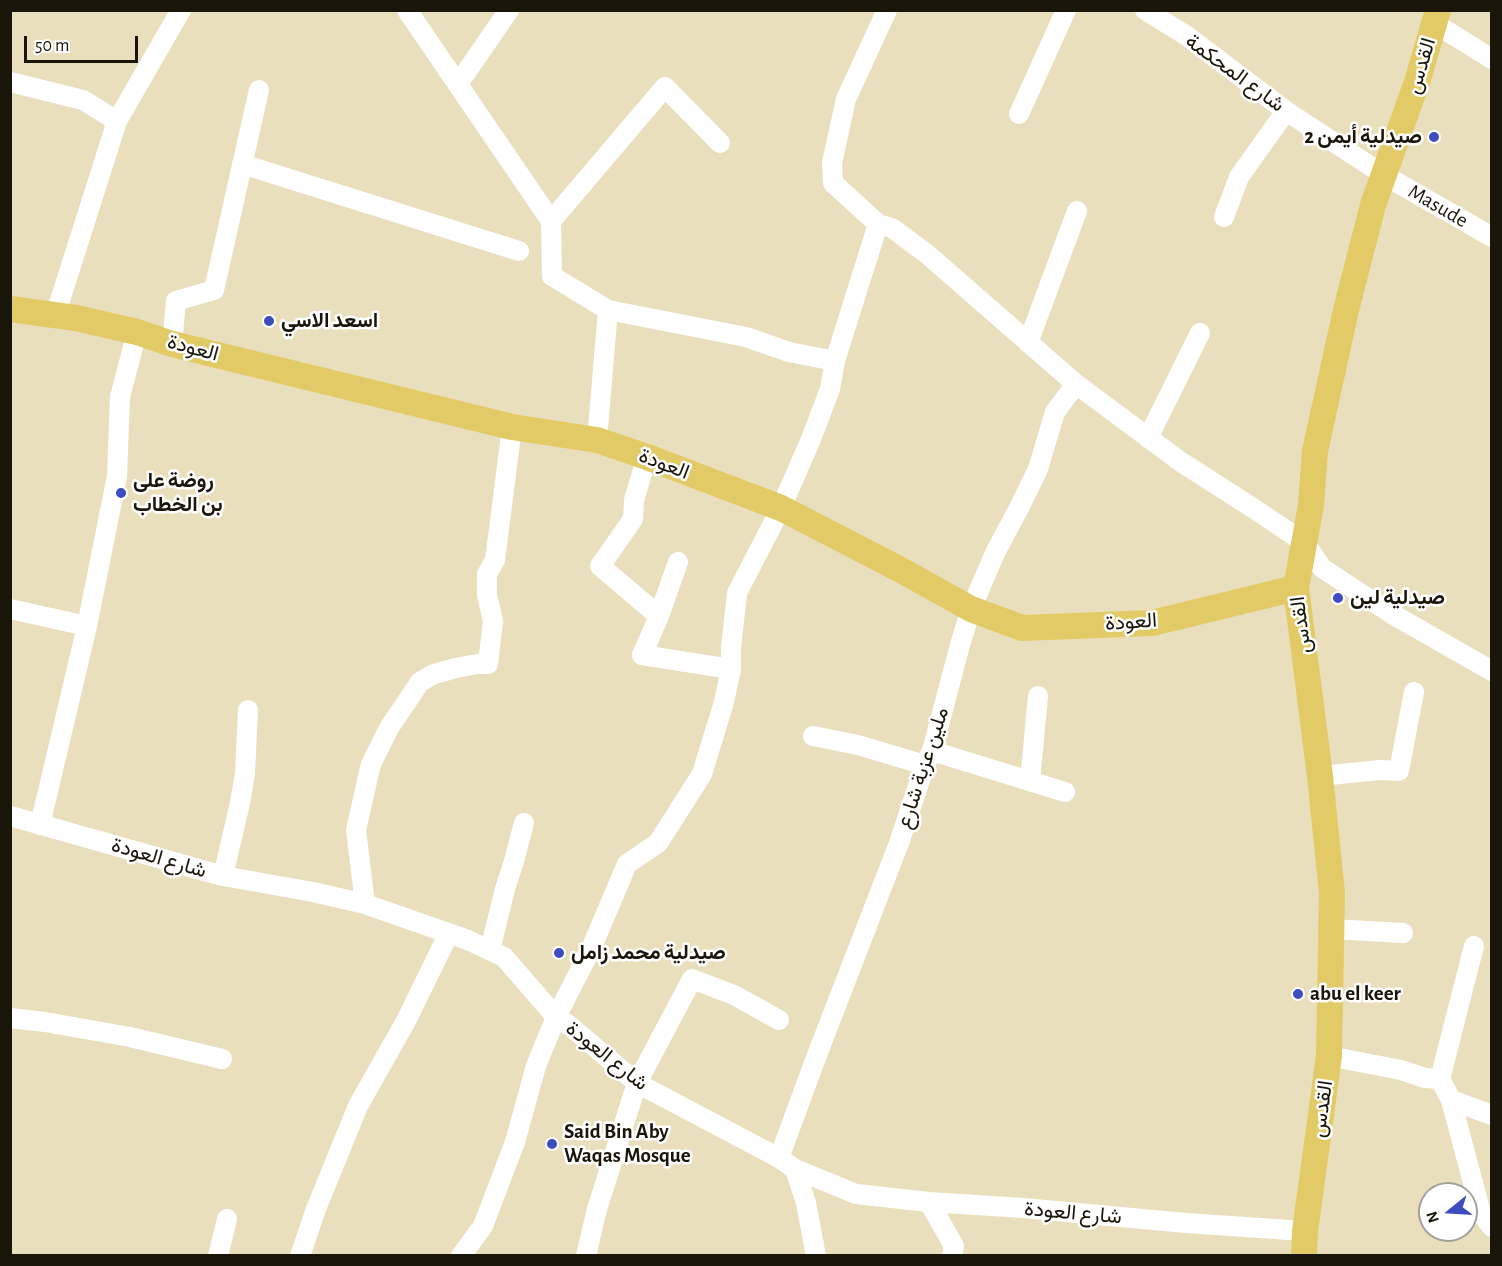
<!DOCTYPE html>
<meta charset="utf-8">
<style>
body{margin:0}
#map{position:relative;width:1502px;height:1266px;overflow:hidden;background:#eadfbd;font-family:"Alegreya Sans",sans-serif}
canvas{display:block}
.frame{position:absolute;inset:0;border:12px solid #191509;pointer-events:none}
.north{position:absolute;left:1418px;top:1182px;width:60px;height:60px;box-sizing:border-box;background:#fff;border:2px solid #a3a19d;border-radius:50%;rotate:252deg;font-size:16px;font-weight:700;line-height:24px;text-align:center;color:#191509}
.north::after{content:'';display:block;margin:auto;width:21px;height:27px;background:#3e4cbf;clip-path:polygon(50% 0,100% 100%,50% 72%,0 100%)}
.scale{position:absolute;left:24px;top:36px;width:114px;height:27px;box-sizing:border-box;border:3px solid #191509;border-top:0;padding-left:8px;font-size:18px;line-height:21px;white-space:nowrap;color:#191509;-webkit-text-stroke:4px #fff;paint-order:stroke}
</style>
<div id="map">
<canvas width="1502" height="1266"></canvas>
<div class="frame"></div>
<div class="north">N</div>
<div class="scale">50 m</div>
</div>
<script>
const g = document.querySelector('canvas').getContext('2d');
g.lineJoin = 'round';
const toPath = rows => new Path2D(rows.map(r => 'M' + r).join(''));
function strokePath(path, color, width, dash) { g.strokeStyle = color; g.lineWidth = width; g.lineCap = dash ? 'butt' : 'round'; g.setLineDash(dash || []); g.stroke(path); }
function write(font, color, halo, rows, align = 'center') {
  g.font = font + ' "Alegreya Sans",Vazirmatn,sans-serif'; g.lineWidth = 5; g.setLineDash([]); g.textBaseline = 'middle'; g.strokeStyle = halo; g.fillStyle = color; for (const [text, x, y, turn = 0] of rows) {
    g.save(); g.translate(x, y); g.rotate((+turn || 0) * Math.PI / 180); g.textAlign = isNaN(turn) ? turn : align; if (halo) g.strokeText(text, 0, 0); g.fillText(text, 0, 0); g.restore();
  }
}
const minor = toPath([
 [407,10,551,221,552,276,608,310,746,337,789,352,835,361],
 [1145,10,1187,36,1286,111,1384,175,1492,237],
 [1434,23,1492,59],
 [10,82,83,100,117,121,55,316],
 [458,84,509,10],
 [1019,114,1066,10],
 [117,121,181,10],
 [242,164,519,251],
 [1224,217,1239,177,1286,111],
 [551,221,665,87,720,143],
 [878,224,833,183,832,163,846,99,887,10],
 [1028,343,1077,211],
 [172,344,176,301,214,290,259,90],
 [1148,438,1200,333],
 [597,440,608,310],
 [647,457,634,500,633,519,600,566,659,616,642,655,731,669],
 [10,609,87,626],
 [659,616,678,562],
 [813,736,858,745,925,765],
 [932,751,1065,792],
 [1320,776,1380,770,1399,771,1414,692],
 [1030,781,1038,696],
 [10,816,223,876,313,892,365,904,468,940,504,957,556,1017,570,1026,637,1083,779,1158,795,1169,856,1194,929,1202,1023,1208,1186,1223,1305,1231],
 [40,825,87,626,117,476,120,397,137,332],
 [223,876,240,803,245,774,248,710],
 [365,904,356,830,371,764,389,728,420,682,434,674,456,668,477,664,488,664,493,621,487,595,487,574,495,560,512,427],
 [1332,929,1403,933],
 [490,950,505,889,514,861,524,823],
 [10,1018,45,1022,130,1037,222,1059],
 [1329,1056,1401,1070,1425,1078,1440,1079,1451,1100,1492,1115],
 [1440,1079,1474,946],
 [1451,1100,1481,1213,1492,1227],
 [779,1158,817,1055,899,843,925,765,932,751,960,645,971,609,995,553,1019,508,1038,469,1055,412,1076,384],
 [795,1169,806,1203,816,1256],
 [929,1202,954,1246,952,1256],
 [218,1256,227,1219],
 [300,1256,316,1209,358,1106,407,1019,449,933],
 [461,1256,483,1226,515,1142,536,1066,556,1017,591,949,627,864,658,843,702,774,724,702,731,669,731,648,737,593,781,508,811,439,830,389,835,361,878,224,892,228,927,254,1076,384,1181,462,1253,508,1305,543,1322,568,1392,614,1492,671],
 [586,1256,597,1209,637,1083,692,979,734,995,779,1020]
]);
const major = toPath([
 [10,309,76,318,137,332,172,344,512,427,597,440,647,457,781,508,899,569,971,609,1022,628,1152,623,1296,588],
 [1304,1256,1305,1231,1329,1056,1332,893,1320,776,1296,588,1311,505,1315,451,1346,310,1373,205,1417,82,1438,10]
]);
const markers = [
 [1434,137,6,"#3e4cbf"],
 [269,321,6,"#3e4cbf"],
 [121,493,6,"#3e4cbf"],
 [1338,598,6,"#3e4cbf"],
 [559,953,6,"#3e4cbf"],
 [1298,994,6,"#3e4cbf"],
 [552,1144,6,"#3e4cbf"]
];
const streetNames = [
 ["القدس",1421,66,-73],
 ["شارع المحكمة",1235,73,36],
 ["Masude",1438,206,30],
 ["العودة",193,348,15],
 ["العودة",664,464,21],
 ["العودة",1131,622,-4],
 ["القدس",1301,625,-97],
 ["ملين عزبة شارع",923,768,-72],
 ["شارع العودة",159,858,16],
 ["شارع العودة",607,1056,38],
 ["القدس",1322,1109,-82],
 ["شارع العودة",1073,1213,5]
];
const poiNames = [
 ["صيدلية أيمن 2",1422,137,"right"],
 ["اسعد الاسي",281,321],
 ["روضة على",133,481],
 ["بن الخطاب",133,505],
 ["صيدلية لين",1350,598],
 ["صيدلية محمد زامل",571,953],
 ["abu el keer",1310,994],
 ["Said Bin Aby",564,1132],
 ["Waqas Mosque",564,1156]
];
strokePath(minor, '#fff', 20);
strokePath(major, '#e2cb66', 26);
for (const [x, y, r, color] of markers) { const dot = new Path2D(); dot.arc(x, y, r, 0, 2 * Math.PI); g.fillStyle = color; g.fill(dot); strokePath(dot, '#fff', 2); }
write('21px', '#191509', '#fff', streetNames);
write('bold 21px', '#191509', '#fff', poiNames, 'left');
</script>
